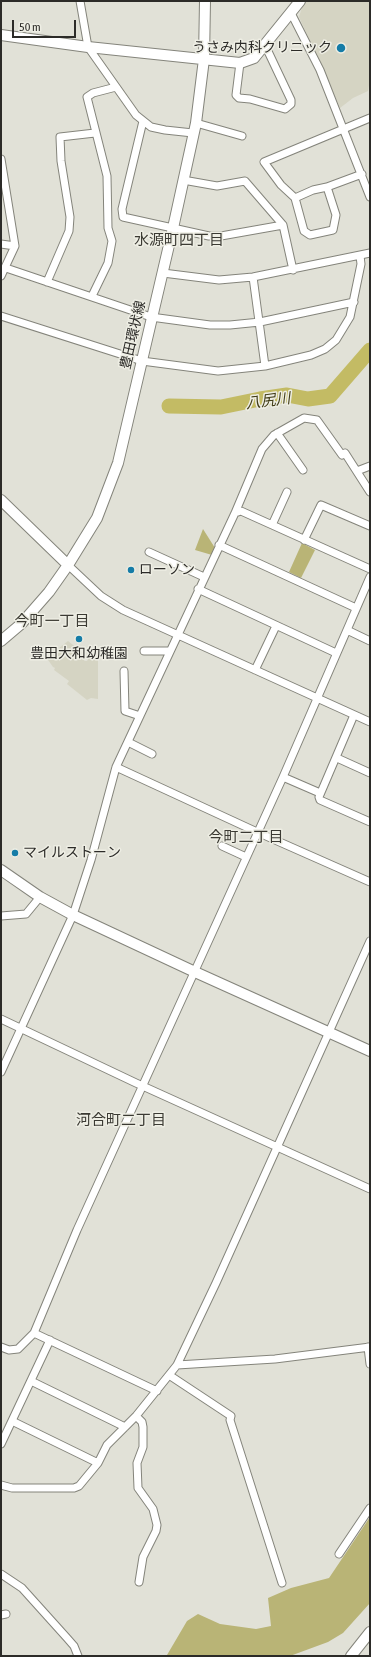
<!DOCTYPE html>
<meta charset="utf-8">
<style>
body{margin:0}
#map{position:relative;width:371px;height:1657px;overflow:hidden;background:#e1e1d7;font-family:"Asap Condensed",sans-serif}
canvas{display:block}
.frame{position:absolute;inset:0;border:2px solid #2c2b28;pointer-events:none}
.scale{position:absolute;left:12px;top:20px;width:64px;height:18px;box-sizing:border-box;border:2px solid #2c2b28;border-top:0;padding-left:5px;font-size:12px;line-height:14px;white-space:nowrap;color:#2c2b28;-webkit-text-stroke:3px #eeeee4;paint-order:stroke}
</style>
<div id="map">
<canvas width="371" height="1657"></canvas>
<div class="frame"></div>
<div class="scale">50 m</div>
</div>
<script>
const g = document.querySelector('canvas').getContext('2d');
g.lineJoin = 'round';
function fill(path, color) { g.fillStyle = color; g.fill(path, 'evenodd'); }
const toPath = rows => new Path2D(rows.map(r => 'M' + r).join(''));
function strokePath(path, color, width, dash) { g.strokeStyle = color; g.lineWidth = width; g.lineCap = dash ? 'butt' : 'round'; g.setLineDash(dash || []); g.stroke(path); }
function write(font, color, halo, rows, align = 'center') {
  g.font = font + ' "Asap Condensed","Noto Sans JP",sans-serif'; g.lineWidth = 3; g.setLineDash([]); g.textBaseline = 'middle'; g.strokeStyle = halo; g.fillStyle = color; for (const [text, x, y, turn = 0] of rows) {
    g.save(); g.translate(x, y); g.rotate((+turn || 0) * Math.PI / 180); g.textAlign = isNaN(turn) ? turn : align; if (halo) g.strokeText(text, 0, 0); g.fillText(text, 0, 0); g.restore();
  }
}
const built = toPath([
 [304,1,370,1,370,79,368,91,353,98,340,108,299,17],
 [68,641,87,656,84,661,87,661,91,654,98,656,98,699,91,698,87,700,67,684,69,681,54,670,55,668,53,667,46,657,55,648,58,649]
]);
const green = toPath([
 [203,529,215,548,212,555,195,550],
 [302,543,315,550,301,578,289,572],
 [370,1517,370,1603,343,1633,328,1642,290,1656,167,1655,187,1621,198,1614,220,1624,256,1629,271,1626,268,1598,291,1588,329,1578]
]);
const river = toPath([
 [169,406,221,407,260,399,287,395,308,399,330,396,370,350]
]);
const street = toPath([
 [80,1,88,47,136,115,151,127,165,130,193,133],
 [291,13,320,70,370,197],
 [240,63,236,95,239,98,250,99,285,109,291,104,291,100,265,45],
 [143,121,122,209,123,217,209,236,221,236,283,225],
 [196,123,242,136],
 [1,159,15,246,1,276],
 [362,174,327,187,336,215,333,230,310,235,304,231,295,198,281,185,264,162,370,118],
 [183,180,217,186,245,181,283,225,293,270],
 [295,198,313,190,327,187],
 [1,244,15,246],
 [6,268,151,317,210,325,230,325,260,322,354,302],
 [163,273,219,280,253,277,370,253],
 [253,277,265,366],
 [47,282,69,231,70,217,61,161,60,137,95,133],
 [92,296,108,263,112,241,108,228,107,176,87,97,93,93,116,87],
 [1,316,142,361,218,371,265,366,311,355,325,349,336,340,350,317,361,264,360,256],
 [277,433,303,470],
 [357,471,370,466],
 [235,513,262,449,274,435,304,418,317,420,342,455,345,453,370,492],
 [272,525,287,492],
 [304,540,321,505,370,526],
 [219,545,356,608],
 [149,552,204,577],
 [68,565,101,596,123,610,370,722],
 [198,589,336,653],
 [347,630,370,641],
 [144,651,170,651],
 [255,670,276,626],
 [124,671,125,711,140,716],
 [354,715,319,797,320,800,370,822],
 [128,742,152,754],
 [337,758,370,773],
 [116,767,257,832,370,882],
 [283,777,320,793],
 [222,846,246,857],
 [1,916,26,914,40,897],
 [1,1019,136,1083,370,1189],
 [1,1072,73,915,91,860,116,767,235,513,241,511,370,569],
 [34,1333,157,1391],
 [1,1347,9,1350,18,1349,34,1333,77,1230,283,777,370,577],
 [368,1347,370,1364],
 [177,1365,275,1359,370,1347],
 [169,1375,231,1416,230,1420,282,1583],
 [31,1381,125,1427],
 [136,1416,142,1422,143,1427,143,1447,137,1463,138,1488,153,1509,157,1525,156,1531,143,1557,139,1582],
 [12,1421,98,1463],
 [1,1444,50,1340],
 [1,1485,12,1488,74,1488,79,1486,98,1463,107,1445,136,1416,177,1365,216,1283,370,941],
 [339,1554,370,1508],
 [1,1574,22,1588,67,1638,74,1646,78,1656],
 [1,1615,6,1614]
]);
const secondary = toPath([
 [1,35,88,47,240,63,254,58,300,1],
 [1,500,68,565],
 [1,641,21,624,49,592,68,565,97,518,118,463,173,228,196,123,204,59,205,1],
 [1,870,40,897,73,915,195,972,370,1051],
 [351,1656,370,1632]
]);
const markers = [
 [341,48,5,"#157ca7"],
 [131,570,4,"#157ca7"],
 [79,639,4,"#157ca7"],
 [15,853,4,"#157ca7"]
];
const poiNames = [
 ["うさみ内科クリニック",332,48,"right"],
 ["ローソン",139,570],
 ["豊田大和幼稚園",79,654,"center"],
 ["マイルストーン",23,853]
];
const streetNames = [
 ["豊田環状線",133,335,-77]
];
const neighbourhoodNames = [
 ["水源町四丁目",179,240],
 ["今町一丁目",52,621],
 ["今町二丁目",246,837],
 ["河合町二丁目",121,1120]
];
const waterNames = [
 ["八尻川",268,401,-7]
];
fill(built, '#d5d4c3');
fill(green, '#b9b476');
strokePath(river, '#c3bb64', 15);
strokePath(street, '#84847b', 9);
strokePath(secondary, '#84847b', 12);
strokePath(street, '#fff', 7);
strokePath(secondary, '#fff', 10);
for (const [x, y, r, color] of markers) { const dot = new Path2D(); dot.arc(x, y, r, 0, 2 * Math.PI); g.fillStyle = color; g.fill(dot); strokePath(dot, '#eeeee4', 1.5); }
write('14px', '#2c2b28', '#eeeee4', poiNames, 'left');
write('14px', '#2c2b28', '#eeeee4', streetNames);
write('15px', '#3b3a33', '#eeeee4', neighbourhoodNames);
write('italic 15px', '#423e19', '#eeeee4', waterNames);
</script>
